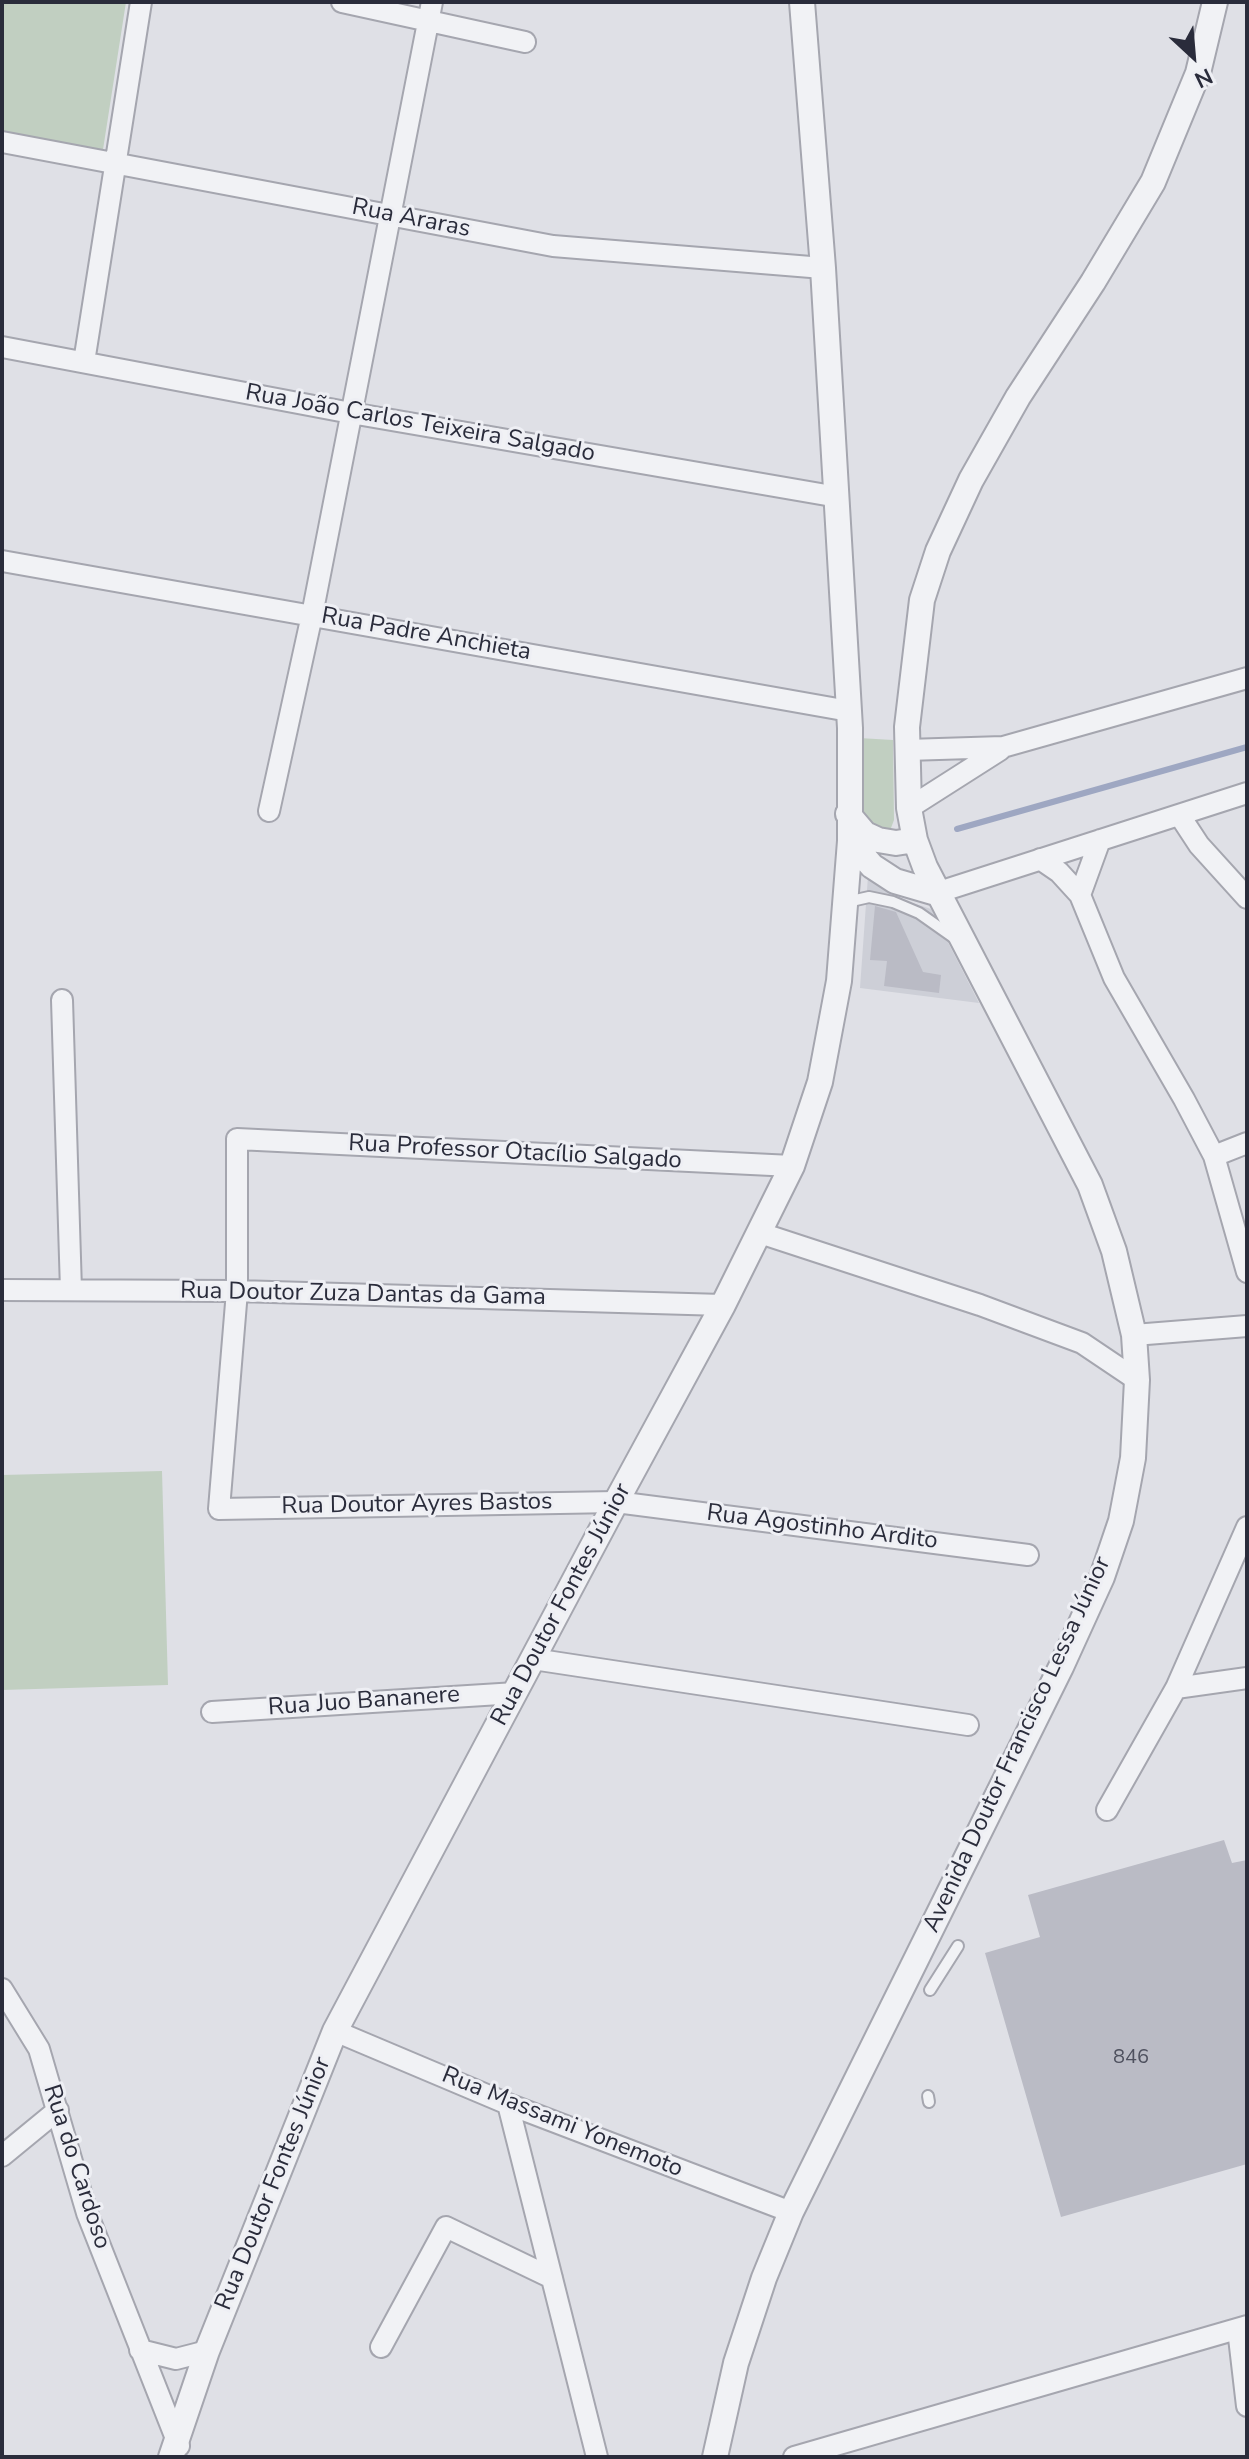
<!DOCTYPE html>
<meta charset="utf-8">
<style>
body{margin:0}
#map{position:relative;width:1249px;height:2459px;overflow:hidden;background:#dfe0e6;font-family:"Nunito Sans",sans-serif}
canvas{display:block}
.frame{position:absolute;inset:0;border:4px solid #2a2c3b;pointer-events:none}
.north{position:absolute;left:1153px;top:16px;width:80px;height:80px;-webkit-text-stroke:6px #eeeff4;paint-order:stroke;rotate:154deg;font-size:22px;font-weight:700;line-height:32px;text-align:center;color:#2a2c3b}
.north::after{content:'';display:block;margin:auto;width:28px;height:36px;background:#2a2c3b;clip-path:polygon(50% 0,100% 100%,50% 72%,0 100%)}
</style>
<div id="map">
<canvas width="1249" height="2459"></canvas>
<div class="frame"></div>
<div class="north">N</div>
</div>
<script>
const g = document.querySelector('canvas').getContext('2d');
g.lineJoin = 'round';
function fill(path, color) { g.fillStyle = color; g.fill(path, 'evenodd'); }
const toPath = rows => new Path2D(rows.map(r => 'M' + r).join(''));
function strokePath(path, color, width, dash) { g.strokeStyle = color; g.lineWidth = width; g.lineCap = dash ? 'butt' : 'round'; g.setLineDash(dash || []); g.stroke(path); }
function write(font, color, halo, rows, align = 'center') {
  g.font = font + ' "Nunito Sans",sans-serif'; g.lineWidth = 6; g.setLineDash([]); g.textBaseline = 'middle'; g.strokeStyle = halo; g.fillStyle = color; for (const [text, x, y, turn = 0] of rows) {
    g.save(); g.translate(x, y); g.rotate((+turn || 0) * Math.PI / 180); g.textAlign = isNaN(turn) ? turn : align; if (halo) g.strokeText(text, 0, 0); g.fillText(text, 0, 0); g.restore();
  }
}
const built = toPath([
 [868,876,906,901,931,909,979,1003,860,988]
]);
const green = toPath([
 [2,2,126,2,102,156,2,135],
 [859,738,893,740,894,820,891,828,883,832,874,830,862,815],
 [162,1471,168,1685,2,1690,2,1475]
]);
const stream = toPath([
 [957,829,1247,747]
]);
const building = toPath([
 [875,906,896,912,923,972,941,975,939,993,884,986,887,961,870,960],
 [1224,1840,1232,1863,1247,1860,1247,2164,1061,2217,985,1953,1040,1937,1028,1895]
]);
const service = toPath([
 [847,902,869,897,893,902,919,913,953,937],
 [930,1990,958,1946],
 [928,2096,929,2102]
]);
const minor = toPath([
 [342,2,525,42],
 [2,142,553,246,823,268],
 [2,347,351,413,838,497],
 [84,362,141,2],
 [2,561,849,711],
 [907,750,1003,747,1247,678],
 [909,808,1000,750],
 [269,811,312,615,432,2],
 [1180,816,1199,845,1247,898],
 [1040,859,1059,872,1080,895,1114,978,1184,1099,1214,1156,1247,1272],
 [936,893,1247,793],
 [1080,895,1100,840],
 [62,1000,71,1290],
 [1214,1156,1247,1143],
 [792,1166,237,1139,237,1291,219,1509,616,1502,1028,1555],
 [760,1233,980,1305,1082,1343,1137,1380],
 [2,1290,237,1291,723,1305],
 [1134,1335,1247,1326],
 [533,1659,968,1725],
 [1176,1688,1247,1678],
 [212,1712,516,1693],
 [1107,1810,1176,1688,1247,1527],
 [2,1989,39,2049,87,2213,179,2446],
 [335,2031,508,2104,791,2212],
 [508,2104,597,2457],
 [2,2156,58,2110],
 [1238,2329,1247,2406],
 [381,2347,446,2227,552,2278],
 [140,2350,176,2359,207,2351],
 [794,2457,1247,2326]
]);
const tertiary = toPath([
 [848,814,865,834,878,840,896,843,915,840],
 [850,841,872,866,895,881,936,893],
 [171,2457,207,2351,335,2031,616,1502,723,1305,792,1166,820,1082,839,981,850,841,850,728,823,268,802,2],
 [715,2457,736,2363,764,2278,791,2212,1061,1667,1102,1577,1121,1521,1133,1458,1137,1380,1134,1335,1114,1251,1090,1185,925,867,915,840,909,808,907,727,922,600,938,551,971,480,1018,397,1093,282,1153,182,1198,73,1215,2]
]);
const numberNames = [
 ["846",1131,2058]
];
const streetNames = [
 ["Rua Araras",411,219,11],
 ["Rua João Carlos Teixeira Salgado",420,424,10],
 ["Rua Padre Anchieta",426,635,10],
 ["Rua Professor Otacílio Salgado",515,1153,3],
 ["Rua Doutor Zuza Dantas da Gama",363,1295,1],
 ["Rua Doutor Ayres Bastos",417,1505,-1],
 ["Rua Agostinho Ardito",822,1528,7],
 ["Rua Doutor Fontes Júnior",562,1605,-62],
 ["Rua Juo Bananere",364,1702,-4],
 ["Avenida Doutor Francisco Lessa Júnior",1018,1745,-65],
 ["Rua Massami Yonemoto",562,2123,22],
 ["Rua do Cardoso",76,2167,72],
 ["Rua Doutor Fontes Júnior",274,2184,-68]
];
fill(built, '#cdcfd7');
fill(green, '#c1cfc1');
strokePath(stream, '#9ea7c2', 6);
fill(building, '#babbc5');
strokePath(service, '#a5a6af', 14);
strokePath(minor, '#a5a6af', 24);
strokePath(tertiary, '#a5a6af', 28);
strokePath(service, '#f1f2f5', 10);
strokePath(minor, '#f1f2f5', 20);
strokePath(tertiary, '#f1f2f5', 24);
write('20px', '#4e505e', null, numberNames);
write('24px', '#2a2c3b', '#eeeff4', streetNames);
</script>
